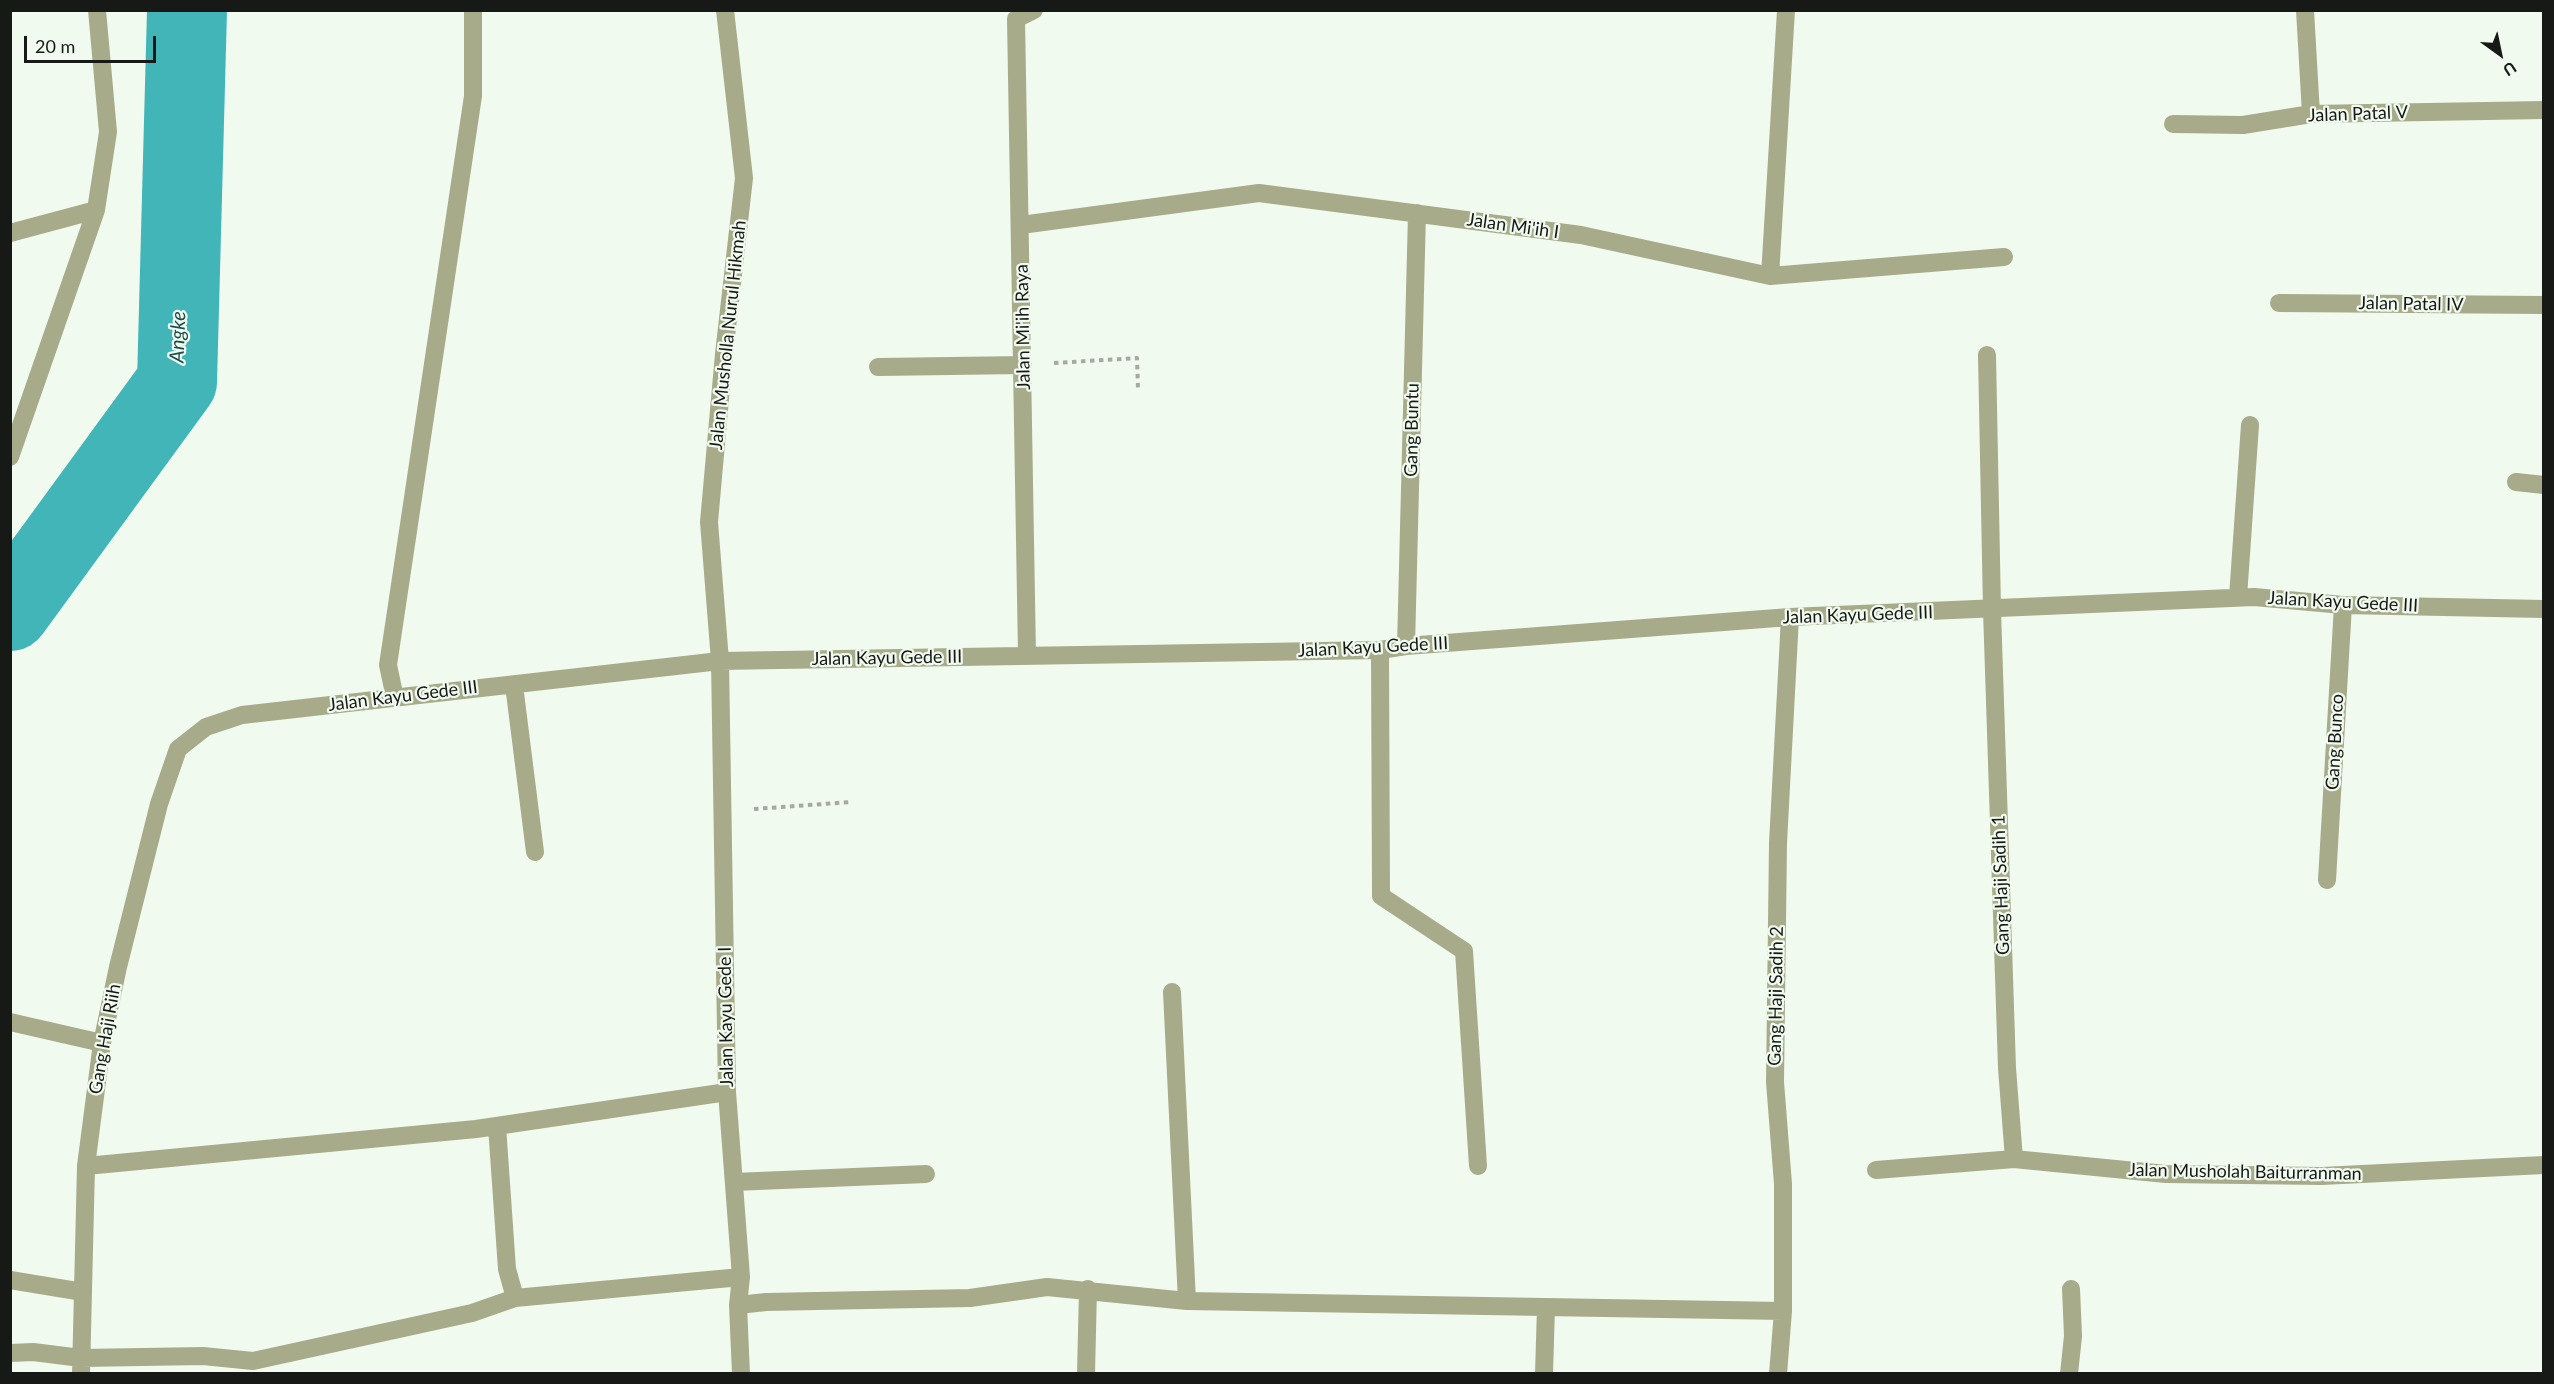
<!DOCTYPE html>
<style>
body{margin:0}
#map{position:relative;width:2554px;height:1384px;overflow:hidden;background:#f1faef;font-family:Lato,sans-serif}
canvas{display:block}
.frame{position:absolute;inset:0;border:12px solid #161916;pointer-events:none}
.north{position:absolute;left:2470px;top:24px;width:60px;height:60px;-webkit-text-stroke:4px #f1faef;paint-order:stroke;rotate:147deg;font-size:16px;font-weight:700;line-height:24px;text-align:center;color:#161916}
.north::after{content:'';display:block;margin:auto;width:21px;height:27px;background:#161916;clip-path:polygon(50% 0,100% 100%,50% 72%,0 100%)}
.scale{position:absolute;left:24px;top:36px;width:132px;height:27px;box-sizing:border-box;border:3px solid #161916;border-top:0;padding-left:8px;font-size:18px;line-height:21px;white-space:nowrap;color:#161916;-webkit-text-stroke:4px #f1faef;paint-order:stroke}
</style>
<div id="map">
<canvas width="2554" height="1384"></canvas>
<div class="frame"></div>
<div class="north">U</div>
<div class="scale">20 m</div>
</div>
<script>
const g = document.querySelector('canvas').getContext('2d');
g.lineJoin = 'round';
const toPath = rows => new Path2D(rows.map(r => 'M' + r).join(''));
function strokePath(path, color, width, dash) { g.strokeStyle = color; g.lineWidth = width; g.lineCap = dash ? 'butt' : 'round'; g.setLineDash(dash || []); g.stroke(path); }
function write(font, color, halo, rows, align = 'center') {
  g.font = font + ' Lato,sans-serif'; g.lineWidth = 4.5; g.setLineDash([]); g.textBaseline = 'middle'; g.strokeStyle = halo; g.fillStyle = color; for (const [text, x, y, turn = 0] of rows) {
    g.save(); g.translate(x, y); g.rotate((+turn || 0) * Math.PI / 180); g.textAlign = isNaN(turn) ? turn : align; if (halo) g.strokeText(text, 0, 0); g.fillText(text, 0, 0); g.restore();
  }
}
const river = toPath([
 [10,611,177,382,187,10]
]);
const path = toPath([
 [1054,363,1137,358,1138,389],
 [754,809,851,802]
]);
const minor = toPath([
 [725,10,744,178,724,354,709,522,720,661,727,1092,741,1277,738,1305,741,1374],
 [2305,10,2311,114],
 [2173,124,2243,125,2311,114,2544,110],
 [1021,225,1259,193,1581,235,1770,276,2004,257],
 [10,233,96,210],
 [1770,276,1786,10],
 [2279,303,2544,305],
 [1987,355,1992,610,2007,1068,2014,1159],
 [878,367,1023,365],
 [10,457,96,210,108,132,97,10],
 [2516,482,2544,485],
 [2238,597,2250,425],
 [1406,646,1417,213],
 [1380,650,1381,896,1464,951,1478,1166],
 [1027,655,1016,19,1034,10],
 [514,685,535,852],
 [395,698,388,665,473,96,473,10],
 [2327,880,2343,605],
 [1172,992,1187,1301],
 [10,1022,102,1043],
 [497,1126,507,1269,515,1298],
 [86,1166,476,1129,727,1092],
 [1876,1170,2014,1159,2166,1174,2322,1176,2544,1165],
 [734,1182,926,1174],
 [10,1280,83,1292],
 [738,1305,766,1302,970,1298,1047,1287,1187,1301,1783,1311],
 [10,1353,33,1352,81,1358,203,1356,253,1361,472,1313,515,1298,741,1277],
 [81,1374,86,1166,102,1043,118,967,159,804,178,749,206,727,242,715,720,661,1380,650,1406,646,1790,617,2254,597,2343,605,2544,609],
 [1086,1374,1088,1289],
 [1544,1374,1546,1307],
 [1778,1374,1783,1311,1783,1184,1775,1082,1778,843,1790,617],
 [2069,1374,2073,1336,2071,1289]
]);
const streetNames = [
 ["Jalan Patal V",2358,114,-2],
 ["Jalan Mi'ih I",1513,226,8],
 ["Jalan Patal IV",2411,304,1],
 ["Jalan Mi'ih Raya",1023,327,-91],
 ["Jalan Musholla Nurul Hikmah",728,335,-84],
 ["Gang Buntu",1412,430,-89],
 ["Jalan Kayu Gede III",2343,602,3],
 ["Jalan Kayu Gede III",1858,615,-2],
 ["Jalan Kayu Gede III",1373,647,-3],
 ["Jalan Kayu Gede III",887,658,-1],
 ["Jalan Kayu Gede III",403,696,-7],
 ["Gang Bunco",2335,742,-87],
 ["Gang Haji Sadih 1",2001,885,-92],
 ["Gang Haji Sadih 2",1776,996,-89],
 ["Jalan Kayu Gede I",726,1017,-91],
 ["Gang Haji Riih",105,1039,-80],
 ["Jalan Musholah Baiturranman",2245,1172,1]
];
const waterNames = [
 ["Angke",178,337,-88]
];
strokePath(river, '#42b5b8', 80);
strokePath(path, '#a4aaa2', 4, [4.5, 4.5]);
strokePath(minor, '#a7ab8a', 18);
write('18px', '#161916', '#f1faef', streetNames);
write('italic 20px', '#1b4d4e', '#f1faef', waterNames);
</script>
